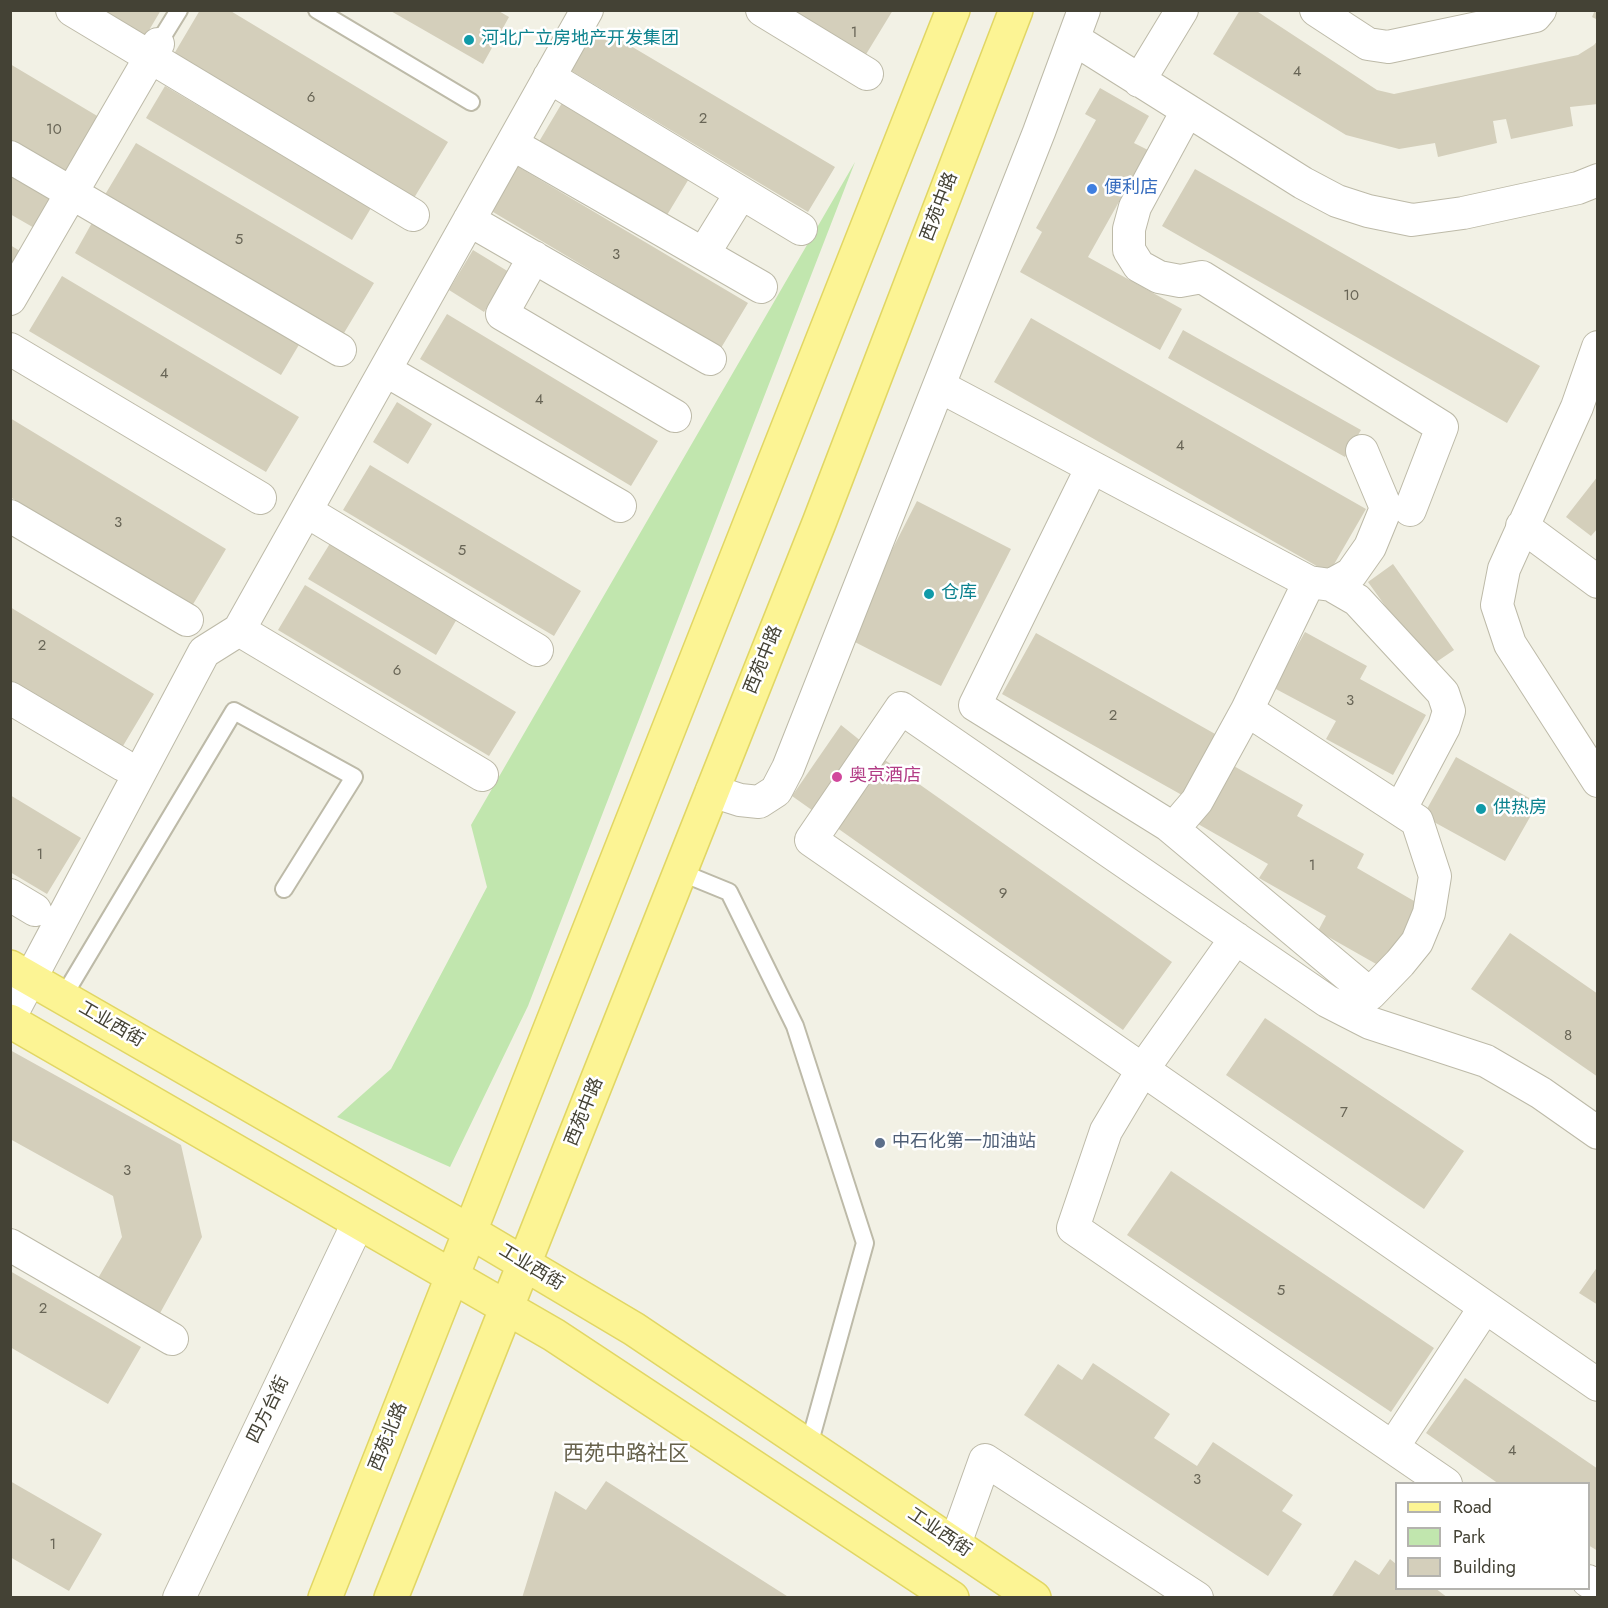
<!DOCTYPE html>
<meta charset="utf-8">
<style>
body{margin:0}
#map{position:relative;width:1608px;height:1608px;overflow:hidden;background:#f2f1e5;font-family:Jost,sans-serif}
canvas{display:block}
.frame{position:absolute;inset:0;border:12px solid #444235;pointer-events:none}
.legend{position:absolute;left:1395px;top:1482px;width:195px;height:108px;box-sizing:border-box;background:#fff;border:2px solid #b4b3ae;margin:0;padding:8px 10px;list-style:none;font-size:18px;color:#444235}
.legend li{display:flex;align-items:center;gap:12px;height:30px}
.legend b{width:30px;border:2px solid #b4b3ae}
</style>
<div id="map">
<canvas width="1608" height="1608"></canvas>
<div class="frame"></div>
<ul class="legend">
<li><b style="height:8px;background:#fcf494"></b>Road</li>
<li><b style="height:16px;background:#c1e6ae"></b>Park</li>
<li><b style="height:16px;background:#d4cfbb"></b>Building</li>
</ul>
</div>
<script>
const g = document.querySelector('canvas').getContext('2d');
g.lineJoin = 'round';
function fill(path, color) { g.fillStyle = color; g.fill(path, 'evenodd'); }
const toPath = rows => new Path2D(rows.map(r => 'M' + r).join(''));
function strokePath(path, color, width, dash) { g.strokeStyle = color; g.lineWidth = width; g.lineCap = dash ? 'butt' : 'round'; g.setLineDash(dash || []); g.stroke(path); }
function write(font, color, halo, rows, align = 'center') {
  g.font = font + ' Jost,"Noto Sans SC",sans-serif'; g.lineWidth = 5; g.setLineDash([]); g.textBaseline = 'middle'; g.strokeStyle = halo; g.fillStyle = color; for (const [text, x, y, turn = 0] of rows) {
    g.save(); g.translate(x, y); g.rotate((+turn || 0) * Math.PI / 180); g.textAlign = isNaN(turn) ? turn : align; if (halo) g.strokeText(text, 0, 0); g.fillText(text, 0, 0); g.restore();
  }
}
const green = toPath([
 [855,162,528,1006,450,1167,337,1117,391,1069,487,887,471,825]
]);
const building = toPath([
 [101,10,161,10,145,37],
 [200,10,229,10,448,142,414,198,174,54],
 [389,10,497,10,509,17,483,64],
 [792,10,893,10,865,56],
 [1240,10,1255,10,1377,90,1394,94,1578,55,1594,45,1598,40,1598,104,1570,107,1573,126,1511,139,1506,119,1493,121,1497,143,1438,157,1435,143,1399,149,1346,135,1213,54],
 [1595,10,1598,10,1598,20,1592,17],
 [597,26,835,167,808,212,570,70],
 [10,64,104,120,70,176,10,140],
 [165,86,371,208,352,240,146,118],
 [1100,88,1149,116,1134,143,1148,150,1088,257,1182,309,1160,350,1020,272,1042,232,1036,228,1096,120,1085,114],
 [562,103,690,177,664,220,537,145],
 [136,143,374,283,341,338,103,198],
 [510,162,748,303,721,348,483,206],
 [1195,169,1540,366,1507,423,1162,226],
 [10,171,55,197,36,229,10,214],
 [93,221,300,343,281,375,75,253],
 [10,245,25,254,10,279],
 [473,250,509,272,484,312,449,290],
 [62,276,299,417,266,472,29,331],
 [447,314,658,441,631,486,420,359],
 [1031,318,1366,509,1329,573,994,382],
 [1183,330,1361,430,1345,457,1168,358],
 [397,402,432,424,408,464,373,442],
 [10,418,226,549,192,606,10,497],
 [370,465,581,591,554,636,343,510],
 [1598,476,1598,528,1591,536,1566,517],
 [917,501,1011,549,941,686,847,638],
 [334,537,461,612,436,655,308,579],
 [1393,564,1454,650,1429,667,1368,582],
 [305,585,516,712,489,756,278,630],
 [10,607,154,694,120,751,10,685],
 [1305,632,1367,666,1360,679,1426,715,1393,775,1326,739,1336,721,1274,688],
 [1036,633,1224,739,1189,799,1002,694],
 [841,725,882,758,1172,962,1123,1030,792,796],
 [1456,757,1538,803,1505,861,1423,816],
 [1232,765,1303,805,1297,816,1364,854,1357,868,1421,905,1385,969,1318,931,1326,916,1259,878,1268,864,1198,824],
 [10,795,81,838,47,894,10,872],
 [1510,933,1598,994,1598,1077,1471,989],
 [1265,1018,1464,1151,1424,1209,1226,1075],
 [10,1050,181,1145,202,1237,159,1315,97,1280,122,1237,113,1196,10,1139],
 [1171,1171,1434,1348,1391,1412,1127,1235],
 [1598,1266,1598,1305,1579,1293],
 [10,1271,141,1347,108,1404,10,1347],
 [1093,1363,1170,1414,1154,1438,1197,1466,1213,1442,1293,1495,1282,1511,1302,1524,1268,1576,1024,1415,1058,1364,1082,1380],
 [1465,1378,1598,1469,1598,1551,1588,1545,1588,1484,1499,1484,1426,1433],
 [10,1481,102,1534,69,1591,10,1557],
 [606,1481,790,1598,522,1598,555,1491,586,1510],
 [1390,1559,1396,1564,1396,1588,1435,1588,1448,1598,1331,1598,1355,1560,1379,1575]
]);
const service = toPath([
 [317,10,471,102],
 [158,44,179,10],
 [680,872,729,892,795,1026,865,1243,809,1445],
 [63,997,234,711,354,777,284,889]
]);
const minor = toPath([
 [72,10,413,215],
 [762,10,867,74],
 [1316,10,1368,44,1388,47,1535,16,1540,10],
 [1074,39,1303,183,1337,201,1368,211,1412,220,1463,213,1578,188,1598,180],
 [549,77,801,229],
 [1139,81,1182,10],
 [1187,111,1135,207,1129,229,1129,250,1139,266,1159,277,1180,281,1202,277,1442,427,1410,510],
 [512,144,761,287],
 [10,157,340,350],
 [469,220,710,359],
 [704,253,741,193],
 [534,257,502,314,675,416],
 [10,299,158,44],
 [1598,347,1577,407,1504,569,1497,605,1510,644,1598,781],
 [10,349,260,498],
 [385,370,620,506],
 [939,386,1309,582,1331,585,1351,574,1370,547,1386,508,1362,451],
 [1092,467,975,705,1168,825,1370,994,1400,963,1417,942,1429,913,1435,876,1417,821,1247,710,1309,582],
 [306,511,537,650],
 [10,516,187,620],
 [1522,526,1598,582],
 [1331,585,1357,600,1443,693,1449,711,1444,727,1400,810],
 [239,630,482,775],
 [10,698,123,765],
 [712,791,740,800,759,802,776,791,788,768,1039,132,1084,10],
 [1173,829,1197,801,1247,710],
 [10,895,35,910],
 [1236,938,1143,1069,1106,1131,1073,1228,1446,1484],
 [10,1017,204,652,239,630,587,10],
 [1598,1133,1541,1093,1486,1061,1370,1023,1327,1001,901,708,811,840,1598,1385],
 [10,1245,172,1339],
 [1393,1447,1485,1307],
 [955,1544,985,1460,1197,1598],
 [1588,1581,1598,1587],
 [179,1598,358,1223]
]);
const primary = toPath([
 [10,967,469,1231,634,1329,1034,1598],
 [10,1021,554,1335,952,1598],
 [325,1598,953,10],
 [391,1598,819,523,1016,10]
]);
const markers = [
 [469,40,6,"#0f9aa8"],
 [1092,189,6,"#3f7fe0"],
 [929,594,6,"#0f9aa8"],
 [837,777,6,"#d1479c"],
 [1481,809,6,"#0f9aa8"],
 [880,1143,6,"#5c6f8a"]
];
const numberNames = [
 ["1",854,33],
 ["4",1297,72],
 ["6",311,98],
 ["2",703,119],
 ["10",54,130],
 ["5",239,240],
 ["3",616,255],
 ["10",1351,296],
 ["4",164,374],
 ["4",539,400],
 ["4",1180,446],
 ["3",118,523],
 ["5",462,551],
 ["2",42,646],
 ["6",397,671],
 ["3",1350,701],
 ["2",1113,716],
 ["1",40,855],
 ["1",1312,866],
 ["9",1003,894],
 ["8",1568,1036],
 ["7",1344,1113],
 ["3",127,1171],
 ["5",1281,1291],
 ["2",43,1309],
 ["4",1512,1451],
 ["3",1197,1480],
 ["1",53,1545]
];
const cultureNames = [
 ["河北广立房地产开发集团",481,40],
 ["仓库",941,594],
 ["供热房",1493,809]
];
const shopNames = [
 ["便利店",1104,189]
];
const streetNames = [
 ["西苑中路",940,207,-69],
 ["西苑中路",764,660,-68],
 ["工业西街",111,1025,30],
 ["西苑中路",585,1112,-68],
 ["工业西街",531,1268,31],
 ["四方台街",269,1410,-64],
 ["西苑北路",389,1437,-68],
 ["工业西街",939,1533,34]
];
const hotelNames = [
 ["奥京酒店",849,777]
];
const serviceNames = [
 ["中石化第一加油站",892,1143]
];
const quarterNames = [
 ["西苑中路社区",626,1455]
];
fill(green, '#c1e6ae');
fill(building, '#d4cfbb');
strokePath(service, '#bdbaa8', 20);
strokePath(minor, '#bdbaa8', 34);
strokePath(primary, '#e1d664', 36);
strokePath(service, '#fff', 16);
strokePath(minor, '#fff', 32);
strokePath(primary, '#fcf494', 33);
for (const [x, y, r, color] of markers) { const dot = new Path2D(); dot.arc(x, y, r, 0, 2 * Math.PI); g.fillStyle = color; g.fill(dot); strokePath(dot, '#fff', 2); }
write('15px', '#686556', null, numberNames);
write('18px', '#0d838f', '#fff', cultureNames, 'left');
write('18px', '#366cbe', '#fff', shopNames, 'left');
write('18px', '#444235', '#fff', streetNames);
write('18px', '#b23c85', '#fff', hotelNames, 'left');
write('18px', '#4e5e75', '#fff', serviceNames, 'left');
write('21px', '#67624c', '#fff', quarterNames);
</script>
